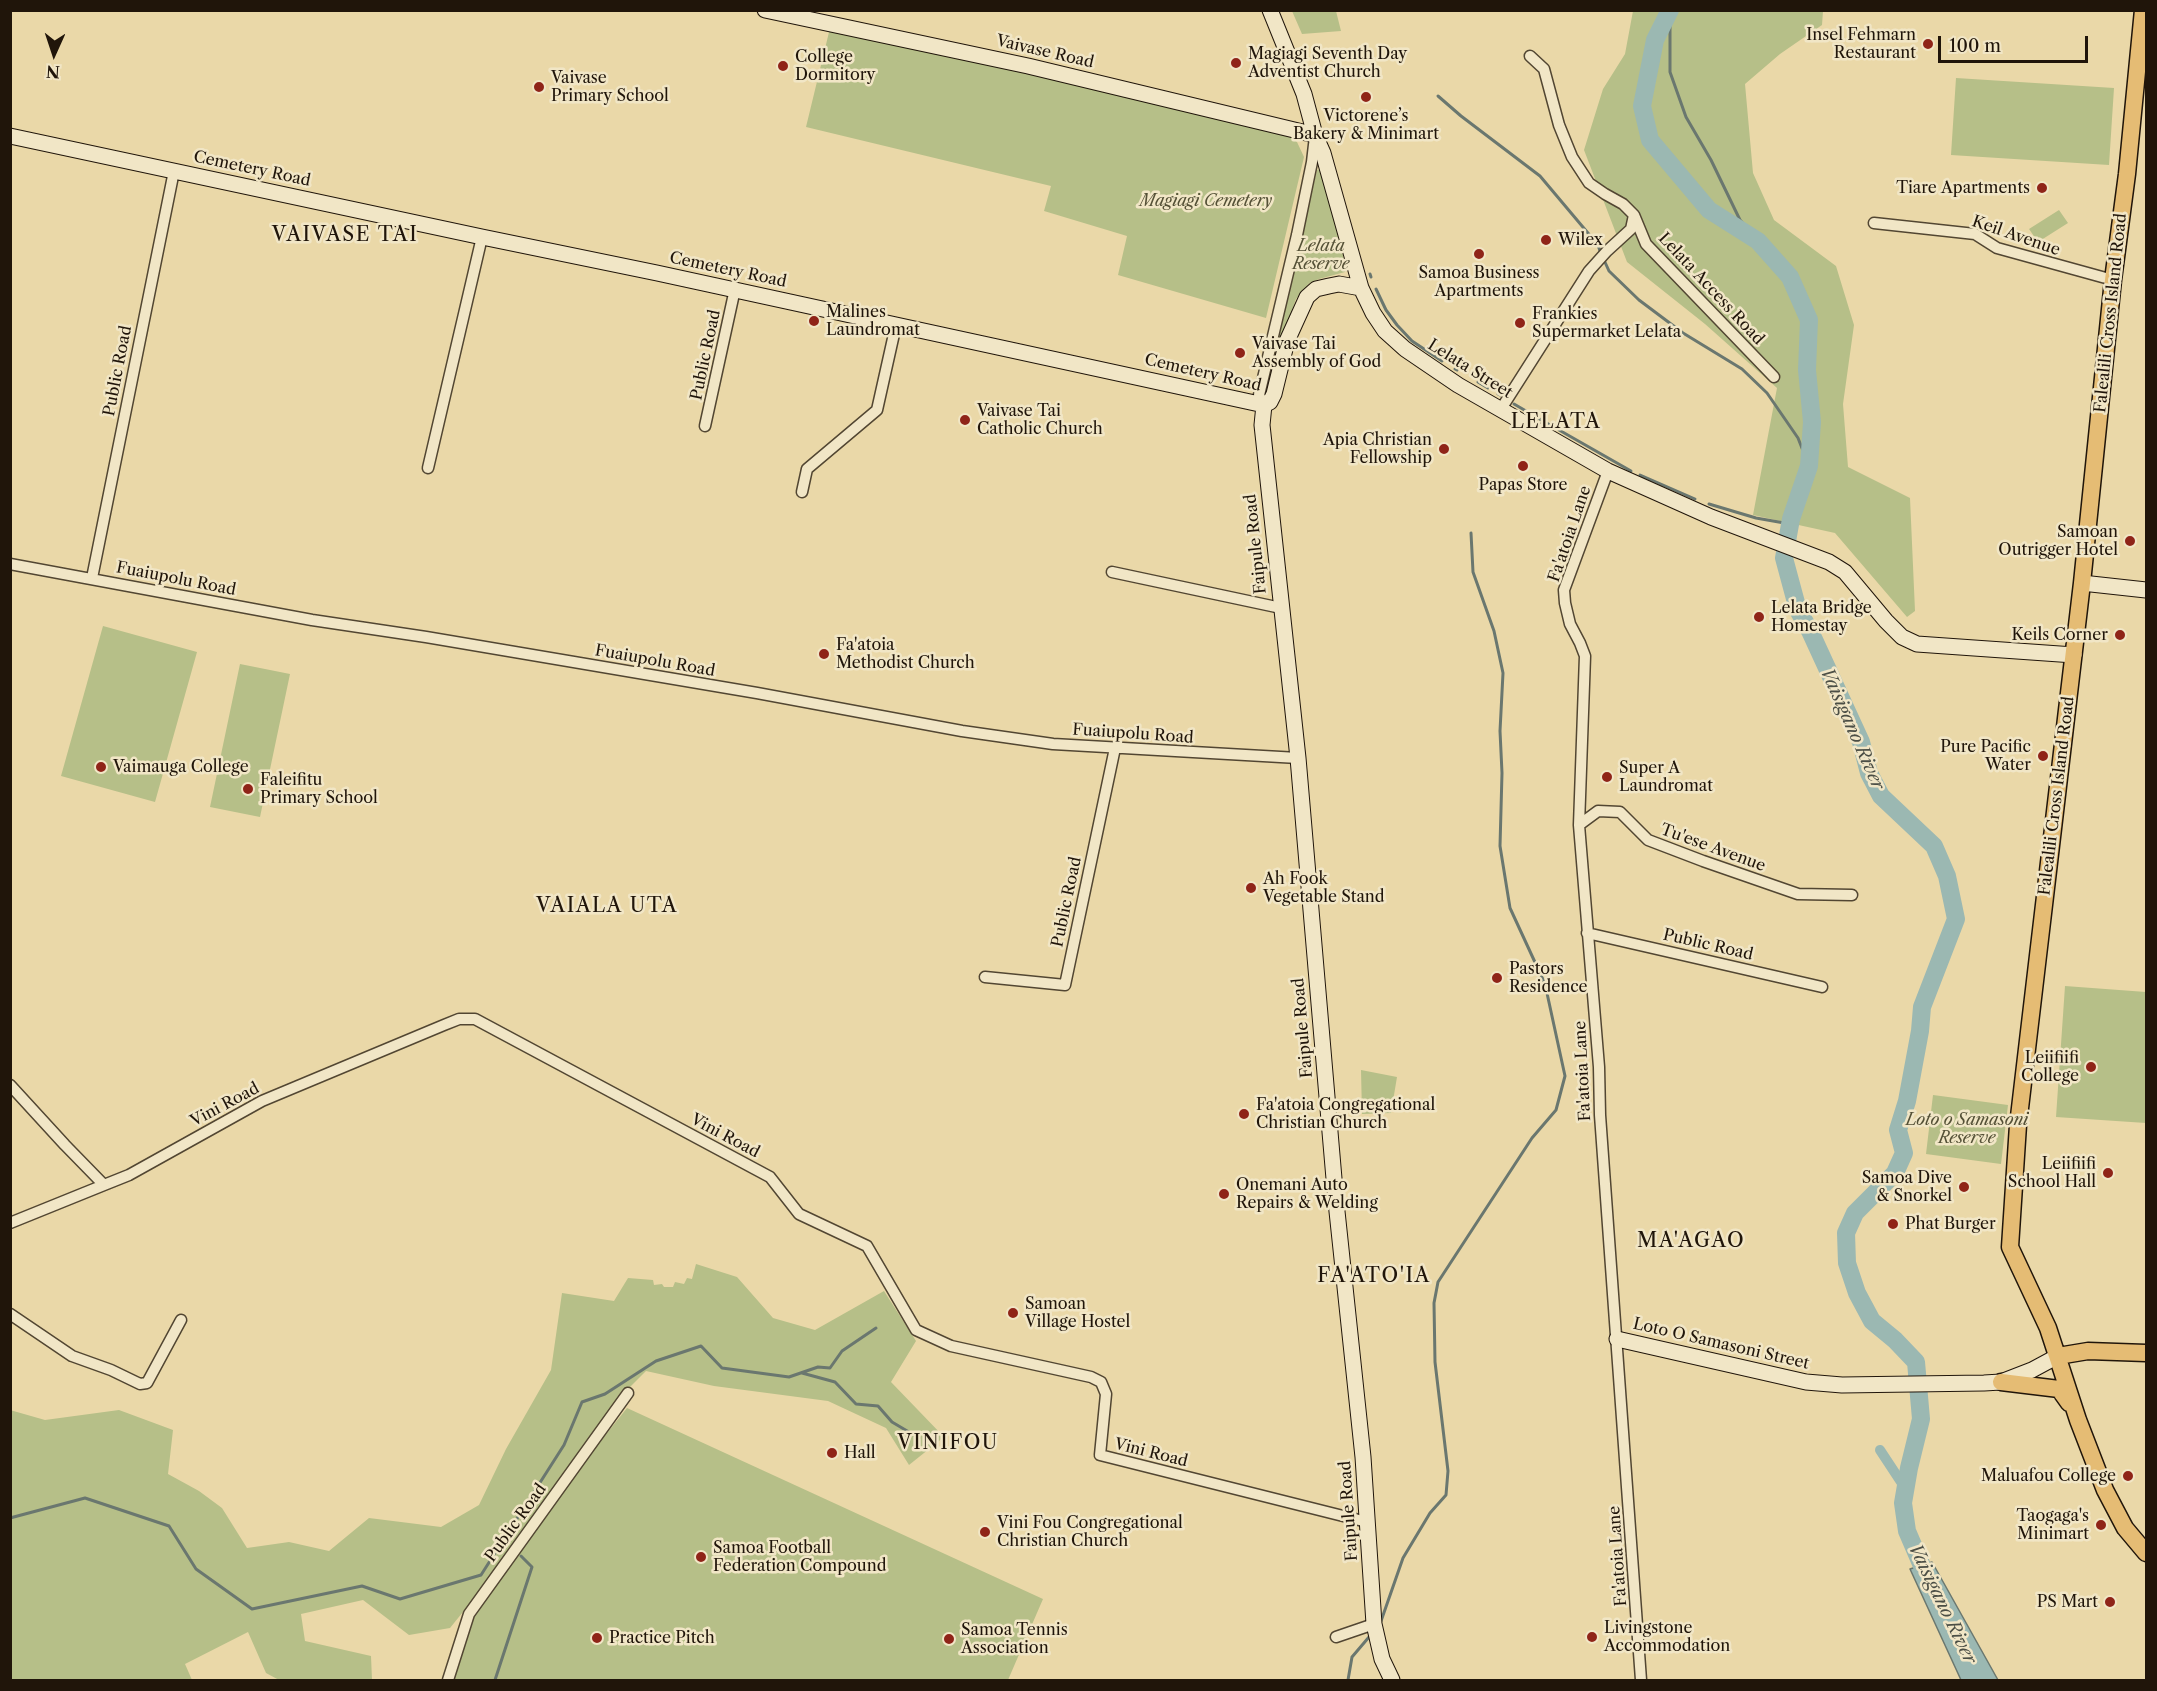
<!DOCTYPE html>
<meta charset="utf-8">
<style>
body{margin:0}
#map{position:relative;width:2157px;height:1691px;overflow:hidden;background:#ead8a8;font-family:"Libre Caslon Text",serif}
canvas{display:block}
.frame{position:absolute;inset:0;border:12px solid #20150a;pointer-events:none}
.north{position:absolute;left:24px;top:24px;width:60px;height:60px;-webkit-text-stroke:4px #f1e6c6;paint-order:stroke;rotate:183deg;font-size:16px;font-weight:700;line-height:24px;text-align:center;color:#20150a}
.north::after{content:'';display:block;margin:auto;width:21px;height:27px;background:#20150a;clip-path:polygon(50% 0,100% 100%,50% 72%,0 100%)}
.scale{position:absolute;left:1938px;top:36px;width:150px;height:27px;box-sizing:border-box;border:3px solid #20150a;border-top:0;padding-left:8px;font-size:18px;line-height:21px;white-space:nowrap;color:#20150a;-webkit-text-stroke:4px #f1e6c6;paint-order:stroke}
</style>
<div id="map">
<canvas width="2157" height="1691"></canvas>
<div class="frame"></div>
<div class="north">N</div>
<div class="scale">100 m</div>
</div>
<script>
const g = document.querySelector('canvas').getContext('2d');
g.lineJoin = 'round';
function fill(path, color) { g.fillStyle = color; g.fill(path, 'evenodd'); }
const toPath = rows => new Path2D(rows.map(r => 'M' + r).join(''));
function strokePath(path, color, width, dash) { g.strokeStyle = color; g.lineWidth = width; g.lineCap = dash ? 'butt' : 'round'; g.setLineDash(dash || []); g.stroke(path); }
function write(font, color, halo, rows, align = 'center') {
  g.font = font + ' "Libre Caslon Text",serif'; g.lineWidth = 5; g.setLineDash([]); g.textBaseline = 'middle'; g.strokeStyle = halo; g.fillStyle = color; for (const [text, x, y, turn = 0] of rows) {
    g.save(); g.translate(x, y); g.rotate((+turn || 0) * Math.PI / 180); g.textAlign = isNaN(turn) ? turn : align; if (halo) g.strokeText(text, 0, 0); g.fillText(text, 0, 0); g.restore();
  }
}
const green = toPath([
 [1292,11,1336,11,1341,31,1302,34],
 [1633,11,1823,11,1822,25,1780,54,1745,84,1753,173,1774,220,1836,266,1854,325,1843,404,1848,467,1910,498,1915,611,1907,617,1835,533,1753,515,1777,388,1705,324,1627,262,1584,150,1603,89,1625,54],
 [830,28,1284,131,1297,142,1304,157,1266,318,1118,275,1127,236,1044,211,1051,186,806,127],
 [1956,78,2114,88,2109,165,1951,155],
 [1321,169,1346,267,1345,272,1319,279,1310,283,1296,299,1280,346,1268,391,1266,391,1317,170],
 [2059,210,2068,223,2038,242,2029,229],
 [103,626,197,652,155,802,61,776],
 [240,664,290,674,260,817,210,807],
 [2065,986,2146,992,2146,1123,2056,1117],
 [1361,1070,1397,1077,1391,1113,1362,1114],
 [1933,1095,2008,1105,2001,1164,1926,1154],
 [696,1264,737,1277,773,1318,815,1330,884,1291,916,1341,891,1382,944,1437,909,1465,886,1428,828,1401,714,1386,646,1371,619,1398,551,1503,627,1408,1043,1599,1008,1680,445,1680,464,1614,504,1561,450,1628,409,1635,363,1600,301,1614,305,1641,371,1656,372,1680,279,1680,266,1673,248,1632,185,1664,192,1680,11,1680,10,1410,45,1420,119,1410,173,1430,168,1474,199,1491,222,1508,247,1548,289,1542,329,1551,369,1518,441,1527,479,1505,506,1449,551,1370,562,1293,614,1301,628,1278,653,1280,654,1285,662,1284,664,1287,673,1287,675,1282,684,1284,687,1278,692,1279]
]);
const water = toPath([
 [1932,1562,1998,1680,1961,1680,1910,1569,1932,1562]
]);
const stream = toPath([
 [1670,10,1670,72,1686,117,1711,160,1740,220,1758,241],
 [1438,96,1461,116,1540,176,1598,245,1601,254],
 [1604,260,1609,271,1639,300,1683,333,1742,369,1767,393,1798,438,1809,466],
 [1370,274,1371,277],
 [1376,289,1386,310,1397,325,1412,341,1442,361],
 [1455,369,1457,370],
 [1478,382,1488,388],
 [1498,394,1500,395],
 [1514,404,1550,425],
 [1559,430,1631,471],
 [1640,475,1695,499],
 [1709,504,1756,518,1790,524],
 [802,1373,835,1382,856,1404,878,1406,892,1422,919,1438],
 [10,1518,85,1498,169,1526,196,1569,252,1609,362,1586,400,1599,481,1575,564,1445,582,1402,605,1394,656,1361,701,1346,722,1368,789,1377,818,1367,830,1368,842,1351,876,1328],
 [1380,1624,1403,1558,1430,1513,1446,1495,1448,1471,1435,1362,1434,1303,1438,1282,1532,1138,1556,1110,1565,1076,1545,984,1510,908,1500,846,1502,773,1500,731,1503,673,1494,631,1473,572,1471,533],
 [495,1680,532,1567,521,1556],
 [1348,1680,1352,1657,1369,1637]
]);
const canal = toPath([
 [1880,1450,1905,1488]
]);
const river = toPath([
 [1670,10,1655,40,1642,106,1650,140,1709,210,1758,241,1790,277,1809,320,1807,370,1812,422,1809,466,1791,519,1784,558,1798,610,1810,631,1861,742,1869,773,1881,796,1934,846,1947,876,1956,919,1922,1007,1920,1031,1907,1101,1898,1130,1904,1153,1895,1173,1855,1213,1846,1233,1847,1263,1857,1293,1872,1321,1895,1340,1916,1362,1921,1419,1909,1468,1903,1503,1907,1531,1931,1587]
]);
const street = toPath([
 [1634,215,1646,244,1774,377],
 [1874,223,1975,234,1997,248,2113,280],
 [1264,405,1259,395,1297,235,1312,162,1315,136],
 [1501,409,1589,271,1607,251,1631,229,1634,215,1623,204,1605,194,1589,183,1572,157,1559,125,1544,69,1530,56],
 [705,426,735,289],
 [428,468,482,237],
 [1608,471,1564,590,1565,603,1570,624,1580,643,1585,656,1579,825,1599,1067,1600,1115,1641,1680],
 [802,492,807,469,877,410,896,325],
 [10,564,312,620,426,637,757,693,962,731,1053,744,1298,758],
 [1112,572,1281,608],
 [92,578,174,171],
 [1579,825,1598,811,1620,812,1648,840,1703,861,1798,894,1852,895],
 [1587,933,1822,987],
 [985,977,1065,985,1115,748],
 [10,1085,65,1145,104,1185,129,1175,262,1101,444,1025,459,1019,475,1019,770,1177,799,1214,867,1246,916,1330,951,1346,1091,1377,1101,1382,1106,1394,1100,1455,1367,1522],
 [10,1223,104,1185],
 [10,1314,72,1356,111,1370,140,1384,147,1383,181,1320],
 [1336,1637,1374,1624],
 [448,1680,469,1614,628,1393]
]);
const secondary = toPath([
 [765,10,1028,66,1315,135],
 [1270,10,1304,94,1315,135,1323,153,1361,288,1373,313,1385,331,1405,349,1458,385,1608,471,1711,517,1829,562,1845,572,1886,621,1902,637,1917,644,2074,655],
 [10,136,482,237,657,273,1264,405,1270,402,1274,394,1287,341,1307,297,1316,289,1329,286,1339,284,1361,288],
 [1264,405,1262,425,1298,758,1336,1202,1363,1457,1374,1624,1382,1659,1392,1680],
 [2082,583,2146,590],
 [1617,1339,1806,1382,1842,1385,1984,1383,2001,1382,2032,1370,2058,1356]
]);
const primary = toPath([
 [2143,10,2127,174,2113,280,2082,583,2018,1125,2010,1247,2048,1328,2078,1420,2105,1490,2125,1528,2146,1553],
 [2058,1356,2088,1351,2146,1353],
 [2001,1382,2059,1389,2069,1403]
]);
const markers = [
 [1928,44,6,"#8f2418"],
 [1236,63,6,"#8f2418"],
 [783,66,6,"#8f2418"],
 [539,87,6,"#8f2418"],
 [1366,97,6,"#8f2418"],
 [2042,188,6,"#8f2418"],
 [1546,240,6,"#8f2418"],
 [1479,254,6,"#8f2418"],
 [814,321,6,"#8f2418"],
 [1520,323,6,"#8f2418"],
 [1240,353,6,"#8f2418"],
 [965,420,6,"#8f2418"],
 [1444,449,6,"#8f2418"],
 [1523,466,6,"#8f2418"],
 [2130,541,6,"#8f2418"],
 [1759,617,6,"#8f2418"],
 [2120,635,6,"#8f2418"],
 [824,654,6,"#8f2418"],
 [2043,756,6,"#8f2418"],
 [101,767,6,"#8f2418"],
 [1607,777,6,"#8f2418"],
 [248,789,6,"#8f2418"],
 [1251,888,6,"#8f2418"],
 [1497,978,6,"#8f2418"],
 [2091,1067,6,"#8f2418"],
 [1244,1114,6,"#8f2418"],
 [2108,1173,6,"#8f2418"],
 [1964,1187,6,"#8f2418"],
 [1224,1194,6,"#8f2418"],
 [1893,1224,6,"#8f2418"],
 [1013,1313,6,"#8f2418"],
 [832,1453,6,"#8f2418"],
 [2128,1476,6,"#8f2418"],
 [2101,1525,6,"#8f2418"],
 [985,1532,6,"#8f2418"],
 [701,1557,6,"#8f2418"],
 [2110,1602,6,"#8f2418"],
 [1592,1637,6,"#8f2418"],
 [597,1638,6,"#8f2418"],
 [949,1639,6,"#8f2418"]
];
const poiNames = [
 ["Insel Fehmarn",1916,35,"right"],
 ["Restaurant",1916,53,"right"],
 ["Magiagi Seventh Day",1248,54],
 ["Adventist Church",1248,72],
 ["College",795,57],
 ["Dormitory",795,75],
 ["Vaivase",551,78],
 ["Primary School",551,96],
 ["Victorene’s",1366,116,"center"],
 ["Bakery & Minimart",1366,134,"center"],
 ["Tiare Apartments",2030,188,"right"],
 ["Wilex",1558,240],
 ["Samoa Business",1479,273,"center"],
 ["Apartments",1479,291,"center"],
 ["Malines",826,312],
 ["Laundromat",826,330],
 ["Frankies",1532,314],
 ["Supermarket Lelata",1532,332],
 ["Vaivase Tai",1252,344],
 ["Assembly of God",1252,362],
 ["Vaivase Tai",977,411],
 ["Catholic Church",977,429],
 ["Apia Christian",1432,440,"right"],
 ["Fellowship",1432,458,"right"],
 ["Papas Store",1523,485,"center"],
 ["Samoan",2118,532,"right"],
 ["Outrigger Hotel",2118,550,"right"],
 ["Lelata Bridge",1771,608],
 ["Homestay",1771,626],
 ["Keils Corner",2108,635,"right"],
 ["Fa'atoia",836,645],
 ["Methodist Church",836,663],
 ["Pure Pacific",2031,747,"right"],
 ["Water",2031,765,"right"],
 ["Vaimauga College",113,767],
 ["Super A",1619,768],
 ["Laundromat",1619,786],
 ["Faleifitu",260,780],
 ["Primary School",260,798],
 ["Ah Fook",1263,879],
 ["Vegetable Stand",1263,897],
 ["Pastors",1509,969],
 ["Residence",1509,987],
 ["Leiifiifi",2079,1058,"right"],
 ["College",2079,1076,"right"],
 ["Fa'atoia Congregational",1256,1105],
 ["Christian Church",1256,1123],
 ["Leiifiifi",2096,1164,"right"],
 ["School Hall",2096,1182,"right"],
 ["Samoa Dive",1952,1178,"right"],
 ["& Snorkel",1952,1196,"right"],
 ["Onemani Auto",1236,1185],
 ["Repairs & Welding",1236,1203],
 ["Phat Burger",1905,1224],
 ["Samoan",1025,1304],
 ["Village Hostel",1025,1322],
 ["Hall",844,1453],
 ["Maluafou College",2116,1476,"right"],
 ["Taogaga's",2089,1516,"right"],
 ["Minimart",2089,1534,"right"],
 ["Vini Fou Congregational",997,1523],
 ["Christian Church",997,1541],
 ["Samoa Football",713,1548],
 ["Federation Compound",713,1566],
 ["PS Mart",2098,1602,"right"],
 ["Livingstone",1604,1628],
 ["Accommodation",1604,1646],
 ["Samoa Tennis",961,1630],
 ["Association",961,1648],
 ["Practice Pitch",609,1638]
];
const streetNames = [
 ["Vaivase Road",1045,52,13],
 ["Cemetery Road",252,169,12],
 ["Keil Avenue",2016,236,19],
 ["Cemetery Road",728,270,12],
 ["Lelata Access Road",1711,289,47],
 ["Falealili Cross Island Road",2111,313,-84],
 ["Public Road",706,355,-78],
 ["Lelata Street",1470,369,32],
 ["Public Road",118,371,-79],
 ["Cemetery Road",1203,373,13],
 ["Fa'atoia Lane",1570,534,-71],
 ["Faipule Road",1256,544,-96],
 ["Fuaiupolu Road",176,579,11],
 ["Fuaiupolu Road",655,661,10],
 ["Fuaiupolu Road",1133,734,4],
 ["Falealili Cross Island Road",2057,796,-83],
 ["Tu'ese Avenue",1713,848,20],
 ["Public Road",1067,902,-78],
 ["Public Road",1708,945,13],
 ["Faipule Road",1303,1028,-95],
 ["Fa'atoia Lane",1583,1071,-93],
 ["Vini Road",225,1105,-28],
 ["Vini Road",725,1136,28],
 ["Loto O Samasoni Street",1721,1344,13],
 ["Vini Road",1151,1453,14],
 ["Faipule Road",1349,1511,-94],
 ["Public Road",516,1523,-54],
 ["Fa'atoia Lane",1618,1556,-94]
];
const parkNames = [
 ["Magiagi Cemetery",1206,201],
 ["Lelata",1321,246],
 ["Reserve",1321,264],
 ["Loto o Samasoni",1967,1120],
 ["Reserve",1967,1138]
];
const waterNames = [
 ["Vaisigano River",1852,729,66],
 ["Vaisigano River",1942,1604,64]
];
const quarterNames = [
 ["VAIVASE TAI",345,235],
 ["LELATA",1556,422],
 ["VAIALA UTA",607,906],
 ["MA'AGAO",1691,1241],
 ["FA'ATO'IA",1374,1276],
 ["VINIFOU",948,1443]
];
fill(green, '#b6bf88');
fill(water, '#9bb8b2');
strokePath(water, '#6a776f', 1.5);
strokePath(stream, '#6a776f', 3);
strokePath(canal, '#9bb8b2', 10);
strokePath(river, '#9bb8b2', 18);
strokePath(street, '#524632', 13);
strokePath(secondary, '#20150a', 17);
strokePath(primary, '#20150a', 19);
strokePath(street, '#f1e6c6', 10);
strokePath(secondary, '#f1e6c6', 15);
strokePath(primary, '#e5bc74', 16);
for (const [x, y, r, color] of markers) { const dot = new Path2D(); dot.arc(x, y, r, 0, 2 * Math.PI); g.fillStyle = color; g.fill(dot); strokePath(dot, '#f1e6c6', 2); }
write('16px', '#20150a', '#f1e6c6', poiNames, 'left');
write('16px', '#20150a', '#f1e6c6', streetNames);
write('italic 16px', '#545036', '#f1e6c6', parkNames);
write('italic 18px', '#4b4e45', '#f1e6c6', waterNames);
g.letterSpacing = '1.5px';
write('20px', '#20150a', '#f1e6c6', quarterNames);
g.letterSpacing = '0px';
</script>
